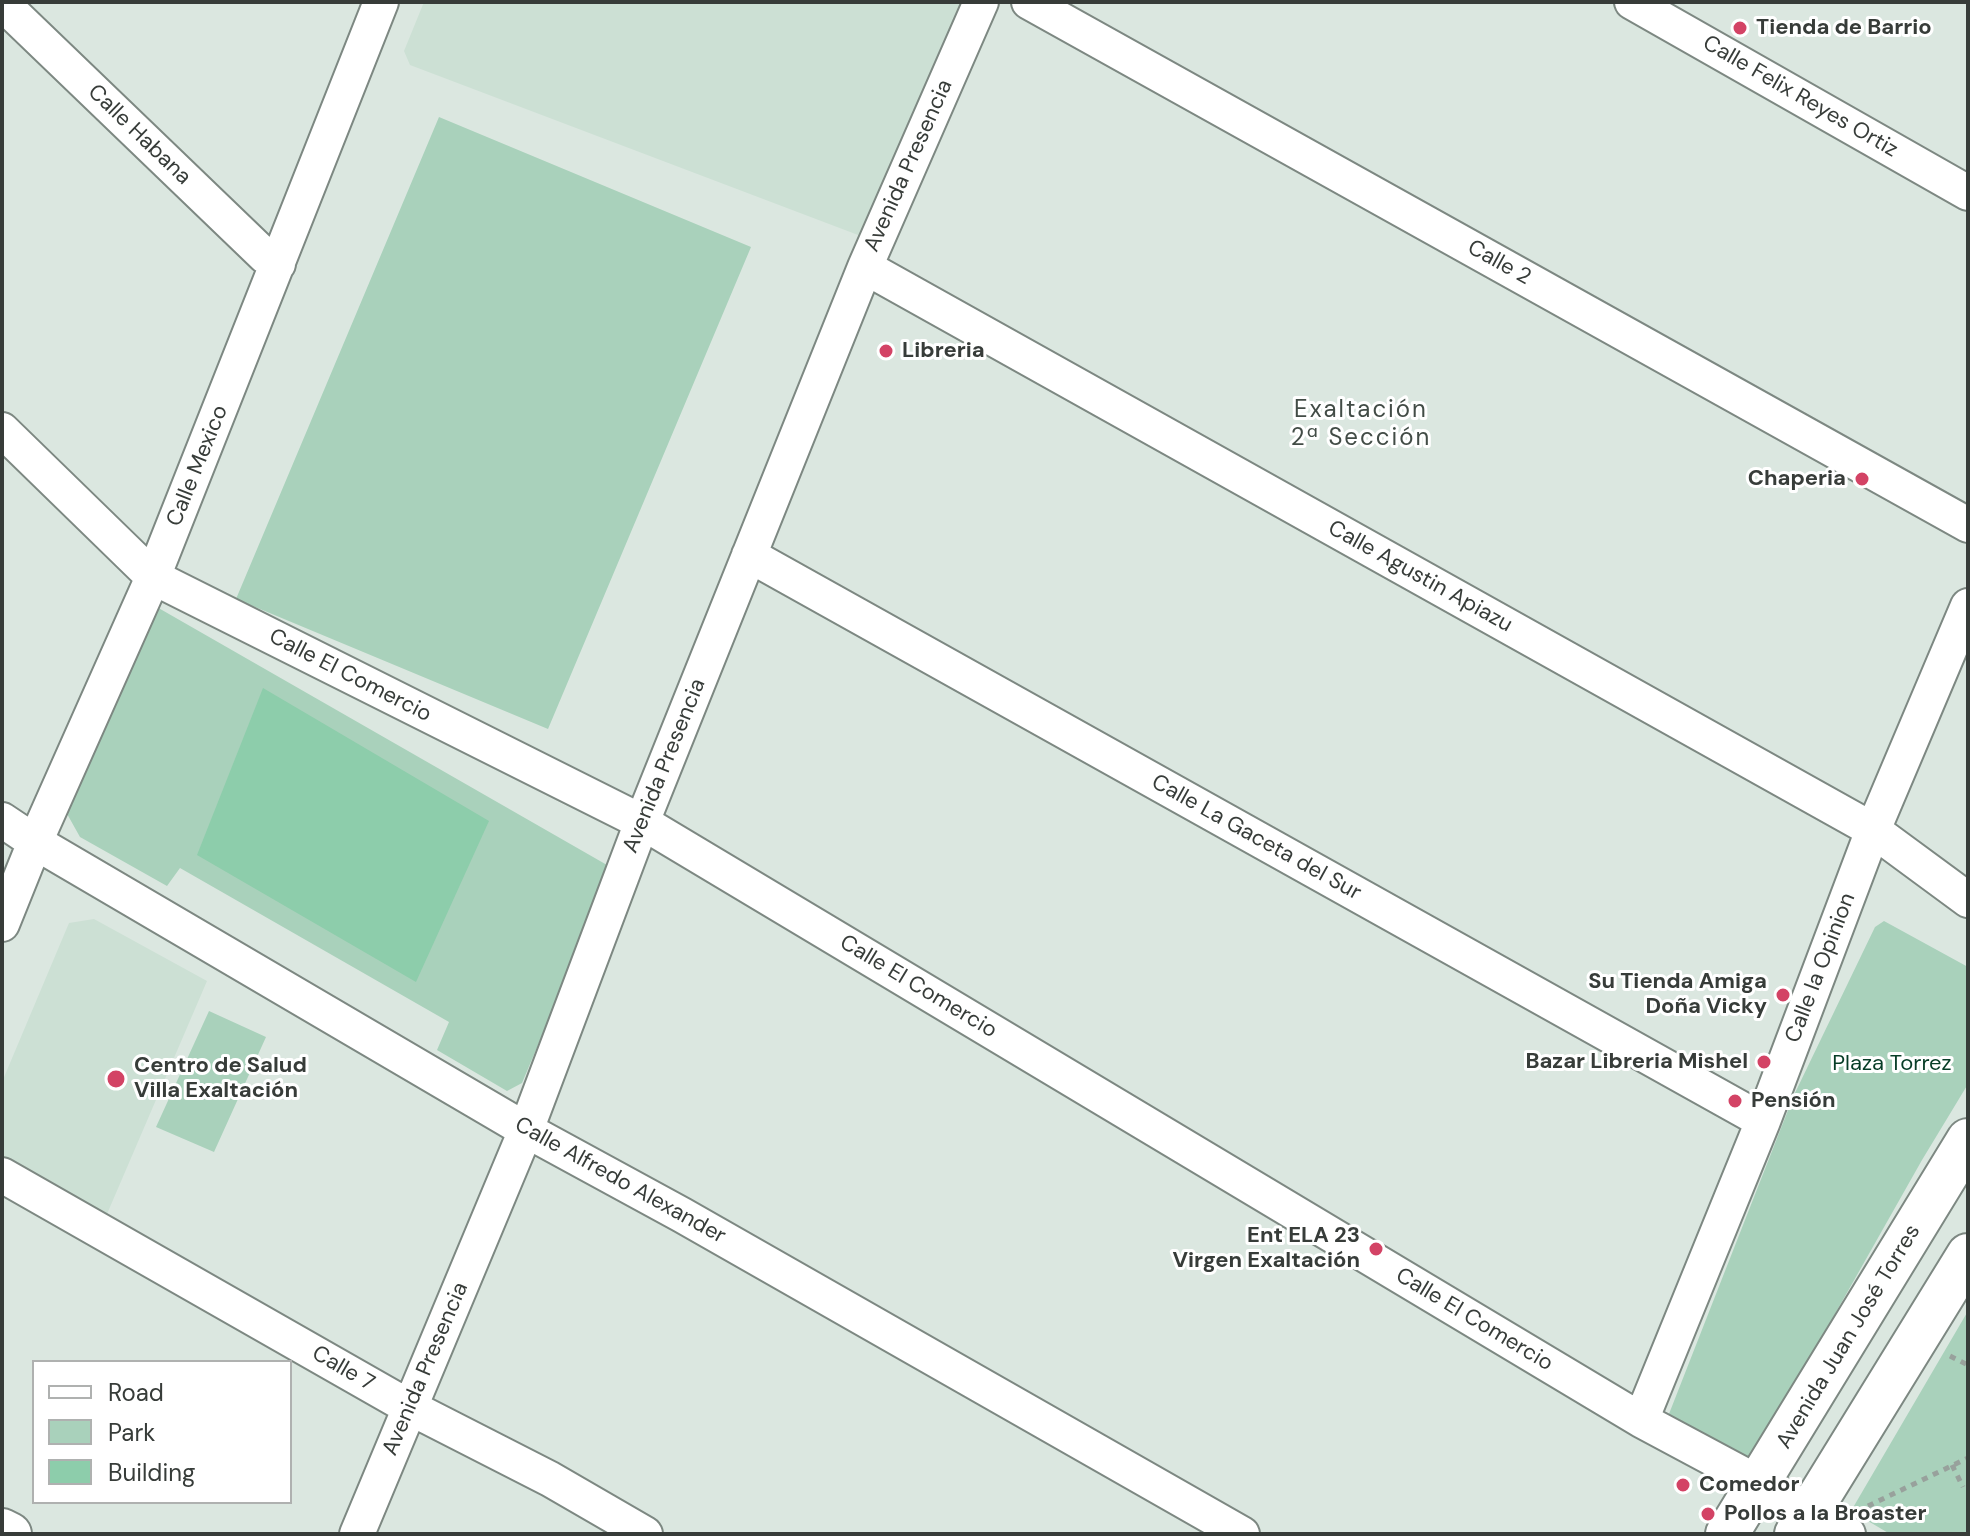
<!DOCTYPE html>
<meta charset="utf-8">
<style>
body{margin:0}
#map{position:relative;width:1970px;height:1536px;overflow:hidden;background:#dbe7e0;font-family:"DM Sans",sans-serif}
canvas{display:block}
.frame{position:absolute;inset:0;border:4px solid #373c39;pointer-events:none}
.legend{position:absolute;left:32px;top:1360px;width:260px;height:144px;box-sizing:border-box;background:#fff;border:2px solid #afb1b0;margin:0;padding:10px 14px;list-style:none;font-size:24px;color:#373c39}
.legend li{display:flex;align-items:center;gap:16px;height:40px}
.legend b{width:40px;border:2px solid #afb1b0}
</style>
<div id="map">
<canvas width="1970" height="1536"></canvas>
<div class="frame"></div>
<ul class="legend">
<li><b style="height:10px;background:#fff"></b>Road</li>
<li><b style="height:22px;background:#a9d1bb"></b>Park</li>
<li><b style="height:22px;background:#8dcdab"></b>Building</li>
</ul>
</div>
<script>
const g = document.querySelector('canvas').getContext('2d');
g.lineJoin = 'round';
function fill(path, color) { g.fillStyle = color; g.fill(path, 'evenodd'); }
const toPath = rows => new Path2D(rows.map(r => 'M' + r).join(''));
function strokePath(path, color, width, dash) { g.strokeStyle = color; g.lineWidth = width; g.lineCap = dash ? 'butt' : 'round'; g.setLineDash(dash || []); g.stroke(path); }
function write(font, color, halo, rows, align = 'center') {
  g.font = font + ' "DM Sans",sans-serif'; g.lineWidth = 6; g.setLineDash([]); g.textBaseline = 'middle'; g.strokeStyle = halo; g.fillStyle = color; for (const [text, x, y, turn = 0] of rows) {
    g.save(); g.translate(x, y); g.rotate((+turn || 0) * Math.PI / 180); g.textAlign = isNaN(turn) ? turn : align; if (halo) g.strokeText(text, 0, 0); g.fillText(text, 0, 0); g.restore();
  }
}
const built = toPath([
 [424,2,964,2,866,238,410,65,404,51],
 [94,919,207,981,107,1214,2,1158,2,1082,69,923]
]);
const green = toPath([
 [439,117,751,247,548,729,236,599],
 [155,606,607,865,607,881,522,1083,507,1091,437,1050,449,1022,180,868,167,886,80,837,66,812],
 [1884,921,1968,967,1968,1084,1922,1160,1749,1466,1667,1419,1794,1095,1875,927],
 [209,1011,266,1037,214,1152,156,1127],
 [1968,1311,1968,1534,1890,1534,1851,1511]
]);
const building = toPath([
 [263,688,489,821,416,982,197,855]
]);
const path = toPath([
 [1950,1356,1968,1365],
 [1952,1465,1963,1487],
 [1868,1506,1968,1458]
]);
const minor = toPath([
 [1029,2,1968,525],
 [1632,2,1968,193],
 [2,3,265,256,278,264],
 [865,267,1873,830,1968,900],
 [2,430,153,577,642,822,1641,1420,1811,1511,1848,1534],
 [749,555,1763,1121],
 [2,820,35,842,526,1130,682,1215,1242,1534],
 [2,924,35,842,153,577,381,2],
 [2,1175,409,1407,550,1479,645,1534],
 [1641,1420,1763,1121,1873,830,1968,606],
 [357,1534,526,1130,642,822,865,267,981,2]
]);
const tertiary = toPath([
 [2,1530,10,1534],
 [1727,1534,1968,1140],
 [1796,1534,1968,1255]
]);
const markers = [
 [1740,28,8,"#d34365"],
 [886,351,8,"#d34365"],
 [1862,479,8,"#d34365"],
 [1783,995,8,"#d34365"],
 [1764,1062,8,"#d34365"],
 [116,1079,10,"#d34365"],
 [1735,1101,8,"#d34365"],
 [1376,1249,8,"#d34365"],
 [1683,1485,8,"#d34365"],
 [1708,1514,8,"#d34365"]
];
const poiNames = [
 ["Tienda de Barrio",1756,28],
 ["Libreria",902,351],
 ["Chaperia",1846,479,"right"],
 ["Su Tienda Amiga",1767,982,"right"],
 ["Doña Vicky",1767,1007,"right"],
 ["Bazar Libreria Mishel",1748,1062,"right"],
 ["Centro de Salud",134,1066],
 ["Villa Exaltación",134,1091],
 ["Pensión",1751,1101],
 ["Ent ELA 23",1360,1236,"right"],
 ["Virgen Exaltación",1360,1261,"right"],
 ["Comedor",1699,1485],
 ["Pollos a la Broaster",1724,1514]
];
const streetNames = [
 ["Calle Felix Reyes Ortiz",1800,97,30],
 ["Calle Habana",139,135,44],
 ["Avenida Presencia",909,166,-66],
 ["Calle 2",1499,263,29],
 ["Calle Mexico",198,466,-68],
 ["Calle Agustin Apiazu",1420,577,29],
 ["Calle El Comercio",350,676,27],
 ["Avenida Presencia",665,766,-68],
 ["Calle La Gaceta del Sur",1256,838,29],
 ["Calle la Opinion",1821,968,-69],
 ["Calle El Comercio",918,987,31],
 ["Calle Alfredo Alexander",620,1181,29],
 ["Calle El Comercio",1474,1320,31],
 ["Avenida Juan José Torres",1849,1337,-59],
 ["Calle 7",343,1369,30],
 ["Avenida Presencia",426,1369,-67]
];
const parkNames = [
 ["Plaza Torrez",1892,1064]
];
const neighbourhoodNames = [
 ["Exaltación",1361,411],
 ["2ª Sección",1361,439]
];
fill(built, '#cce0d4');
fill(green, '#a9d1bb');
fill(building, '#8dcdab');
strokePath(minor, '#7d8882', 38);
strokePath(tertiary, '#7d8882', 46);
strokePath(path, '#98a19c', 5, [6, 6]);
strokePath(minor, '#fff', 34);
strokePath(tertiary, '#fff', 42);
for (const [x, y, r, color] of markers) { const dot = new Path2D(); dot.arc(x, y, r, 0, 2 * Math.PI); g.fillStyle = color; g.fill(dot); strokePath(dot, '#fff', 3); }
write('bold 22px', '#373c39', '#fff', poiNames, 'left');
write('22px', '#373c39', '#fff', streetNames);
write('22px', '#073d27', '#fff', parkNames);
g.letterSpacing = '2px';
write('24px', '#424c46', '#fff', neighbourhoodNames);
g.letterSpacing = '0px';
</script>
